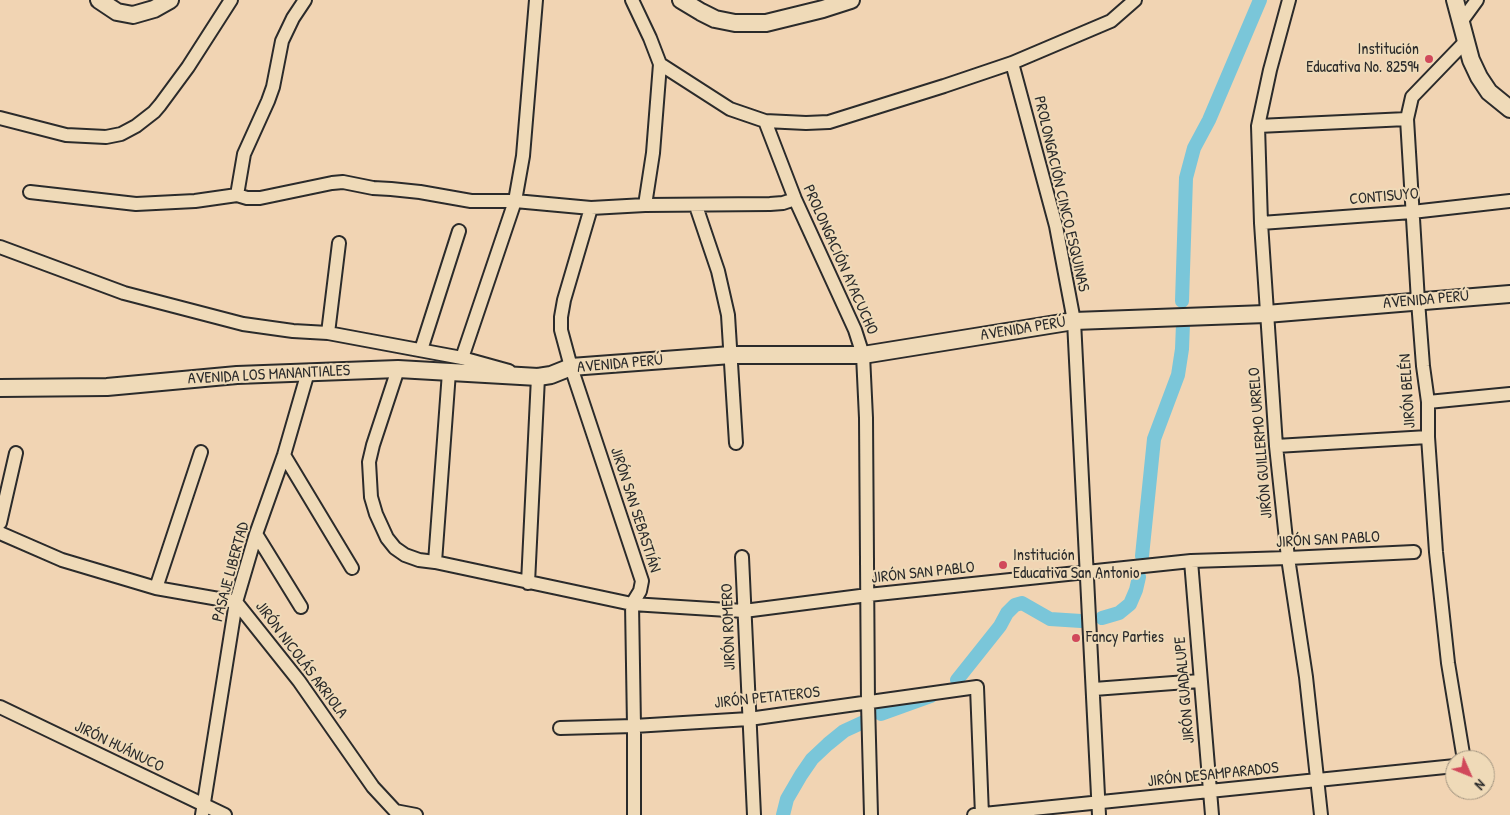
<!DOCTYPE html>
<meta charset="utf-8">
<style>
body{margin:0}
#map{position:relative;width:1510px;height:815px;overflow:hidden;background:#f1d4b3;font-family:"Patrick Hand",sans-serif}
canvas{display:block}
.north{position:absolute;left:1445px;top:750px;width:50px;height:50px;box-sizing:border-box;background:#efdab8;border:1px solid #a19480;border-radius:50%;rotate:134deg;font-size:14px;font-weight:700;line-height:20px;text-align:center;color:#2b2b2b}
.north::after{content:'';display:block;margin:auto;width:18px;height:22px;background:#d1495b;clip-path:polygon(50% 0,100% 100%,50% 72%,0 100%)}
</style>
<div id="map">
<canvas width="1510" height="815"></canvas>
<div class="north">N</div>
</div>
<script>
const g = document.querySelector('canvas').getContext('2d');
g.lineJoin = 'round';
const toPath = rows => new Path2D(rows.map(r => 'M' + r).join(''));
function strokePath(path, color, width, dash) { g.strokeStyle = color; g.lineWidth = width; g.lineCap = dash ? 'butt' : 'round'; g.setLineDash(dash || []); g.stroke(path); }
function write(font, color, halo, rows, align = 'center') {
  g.font = font + ' "Patrick Hand",sans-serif'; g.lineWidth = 4; g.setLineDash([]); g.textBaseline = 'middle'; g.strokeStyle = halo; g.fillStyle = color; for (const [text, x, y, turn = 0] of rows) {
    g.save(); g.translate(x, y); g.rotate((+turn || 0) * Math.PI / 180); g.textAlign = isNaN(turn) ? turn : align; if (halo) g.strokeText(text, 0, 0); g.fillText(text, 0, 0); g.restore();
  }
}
const canal = toPath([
 [1182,301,1186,178,1194,148,1209,120,1260,0],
 [1142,556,1154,439,1178,375,1182,349,1183,324],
 [1102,618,1119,613,1130,604,1136,590,1139,577],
 [957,680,1000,626,1007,613,1015,605,1022,603,1050,619,1081,621],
 [881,714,931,696],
 [783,815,787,799,801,775,812,759,828,744,844,731,868,720]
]);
const minor = toPath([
 [632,0,650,38,660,64,653,153,645,205],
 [1289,0,1270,70,1258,126,1261,223,1276,446,1288,558,1306,677,1321,815],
 [1461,22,1477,0],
 [1012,63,1056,226,1074,321,1099,815],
 [660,64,730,109,765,121,806,123,829,122,944,86,1012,63,1111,21,1135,0],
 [0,118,66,135,106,137,121,134,136,126,154,112,160,105,188,67,231,0],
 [765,121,795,199,855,330,863,355,866,418,868,703,871,815],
 [1258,126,1407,119],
 [30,192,136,204,195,201,237,195,247,198,260,198,332,183,343,182,373,188,391,189,420,192,471,201,515,201,591,208,645,205,770,204,783,203,795,199],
 [237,195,244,154,268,101,273,87,282,41,293,18,305,0],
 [696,206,718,271,728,315,736,443],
 [591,208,564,300,561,317,561,330,571,367,642,581,640,591,632,604,634,726,634,815],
 [1261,223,1412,212,1510,201],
 [0,247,124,293,243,324,293,331,328,333,462,358,509,371],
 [328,333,339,243],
 [421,350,459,231],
 [462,358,515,201,523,156,536,0],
 [398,369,373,445,369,462,371,497,376,514,387,538,395,548,405,555,419,560,435,562,632,604,744,611,868,595,1191,561,1288,558,1414,552],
 [1428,402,1510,394],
 [1276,446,1428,437],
 [284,455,352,568],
 [0,523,16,453],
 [0,533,62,560,156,588,236,602,299,681,373,787,399,815],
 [256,534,301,607],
 [742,557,754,815],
 [1191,561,1212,815],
 [435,562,449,372],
 [528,583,538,377],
 [156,588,201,452],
 [1094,689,1200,681],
 [0,707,225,815],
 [560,728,634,726,749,719,977,687,982,815],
 [1464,760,1448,663,1436,552,1428,437,1428,402,1423,366,1418,301,1407,119,1412,97,1466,41],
 [395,811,416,815],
 [202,815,236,602,256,534,284,455,308,372],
 [974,815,1455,766]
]);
const tertiary = toPath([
 [99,0,117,12,133,15,154,9,170,0],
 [681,0,701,12,715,19,735,23,766,23,823,9,851,0],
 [1455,0,1471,60,1479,77,1489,92,1510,109],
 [0,388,107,387,237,375,398,369,538,377,551,375,571,367,731,355,863,355,1074,321,1266,314,1510,294]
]);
const markers = [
 [1429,59,5,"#d1495b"],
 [1003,565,5,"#d1495b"],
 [1076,638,5,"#d1495b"]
];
const poiNames = [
 ["Institución",1419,50,"right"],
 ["Educativa No. 82594",1419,68,"right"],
 ["Institución",1013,556],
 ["Educativa San Antonio",1013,574],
 ["Fancy Parties",1086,638]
];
const streetNames = [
 ["PROLONGACIÓN CINCO ESQUINAS",1061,194,77],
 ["CONTISUYO",1384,197,-5],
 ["PROLONGACIÓN AYACUCHO",840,260,66],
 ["AVENIDA PERÚ",1426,300,-5],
 ["AVENIDA PERÚ",1023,329,-9],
 ["AVENIDA PERÚ",620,364,-5],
 ["AVENIDA LOS MANANTIALES",269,375,-3],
 ["JIRÓN BELÉN",1408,391,-94],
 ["JIRÓN GUILLERMO URRELO",1261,443,-95],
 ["JIRÓN SAN SEBASTIÁN",635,510,72],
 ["JIRÓN SAN PABLO",1328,540,-3],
 ["PASAJE LIBERTAD",231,572,-75],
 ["JIRÓN SAN PABLO",923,573,-6],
 ["JIRÓN ROMERO",729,627,-92],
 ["JIRÓN NICOLÁS ARRIOLA",301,660,53],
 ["JIRÓN GUADALUPE",1185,690,-95],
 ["JIRÓN PETATEROS",767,698,-6],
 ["JIRÓN HUÁNUCO",119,747,26],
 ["JIRÓN DESAMPARADOS",1213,775,-6]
];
strokePath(canal, '#7ac6d9', 14);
strokePath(minor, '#2b2b2b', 16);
strokePath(tertiary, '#2b2b2b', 20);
strokePath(minor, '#efdab8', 12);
strokePath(tertiary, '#efdab8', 16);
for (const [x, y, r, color] of markers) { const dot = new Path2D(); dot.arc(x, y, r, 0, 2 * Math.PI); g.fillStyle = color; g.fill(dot); strokePath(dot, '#efdab8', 2); }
write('16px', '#2b2b2b', '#efdab8', poiNames, 'left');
write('16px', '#2b2b2b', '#efdab8', streetNames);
</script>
